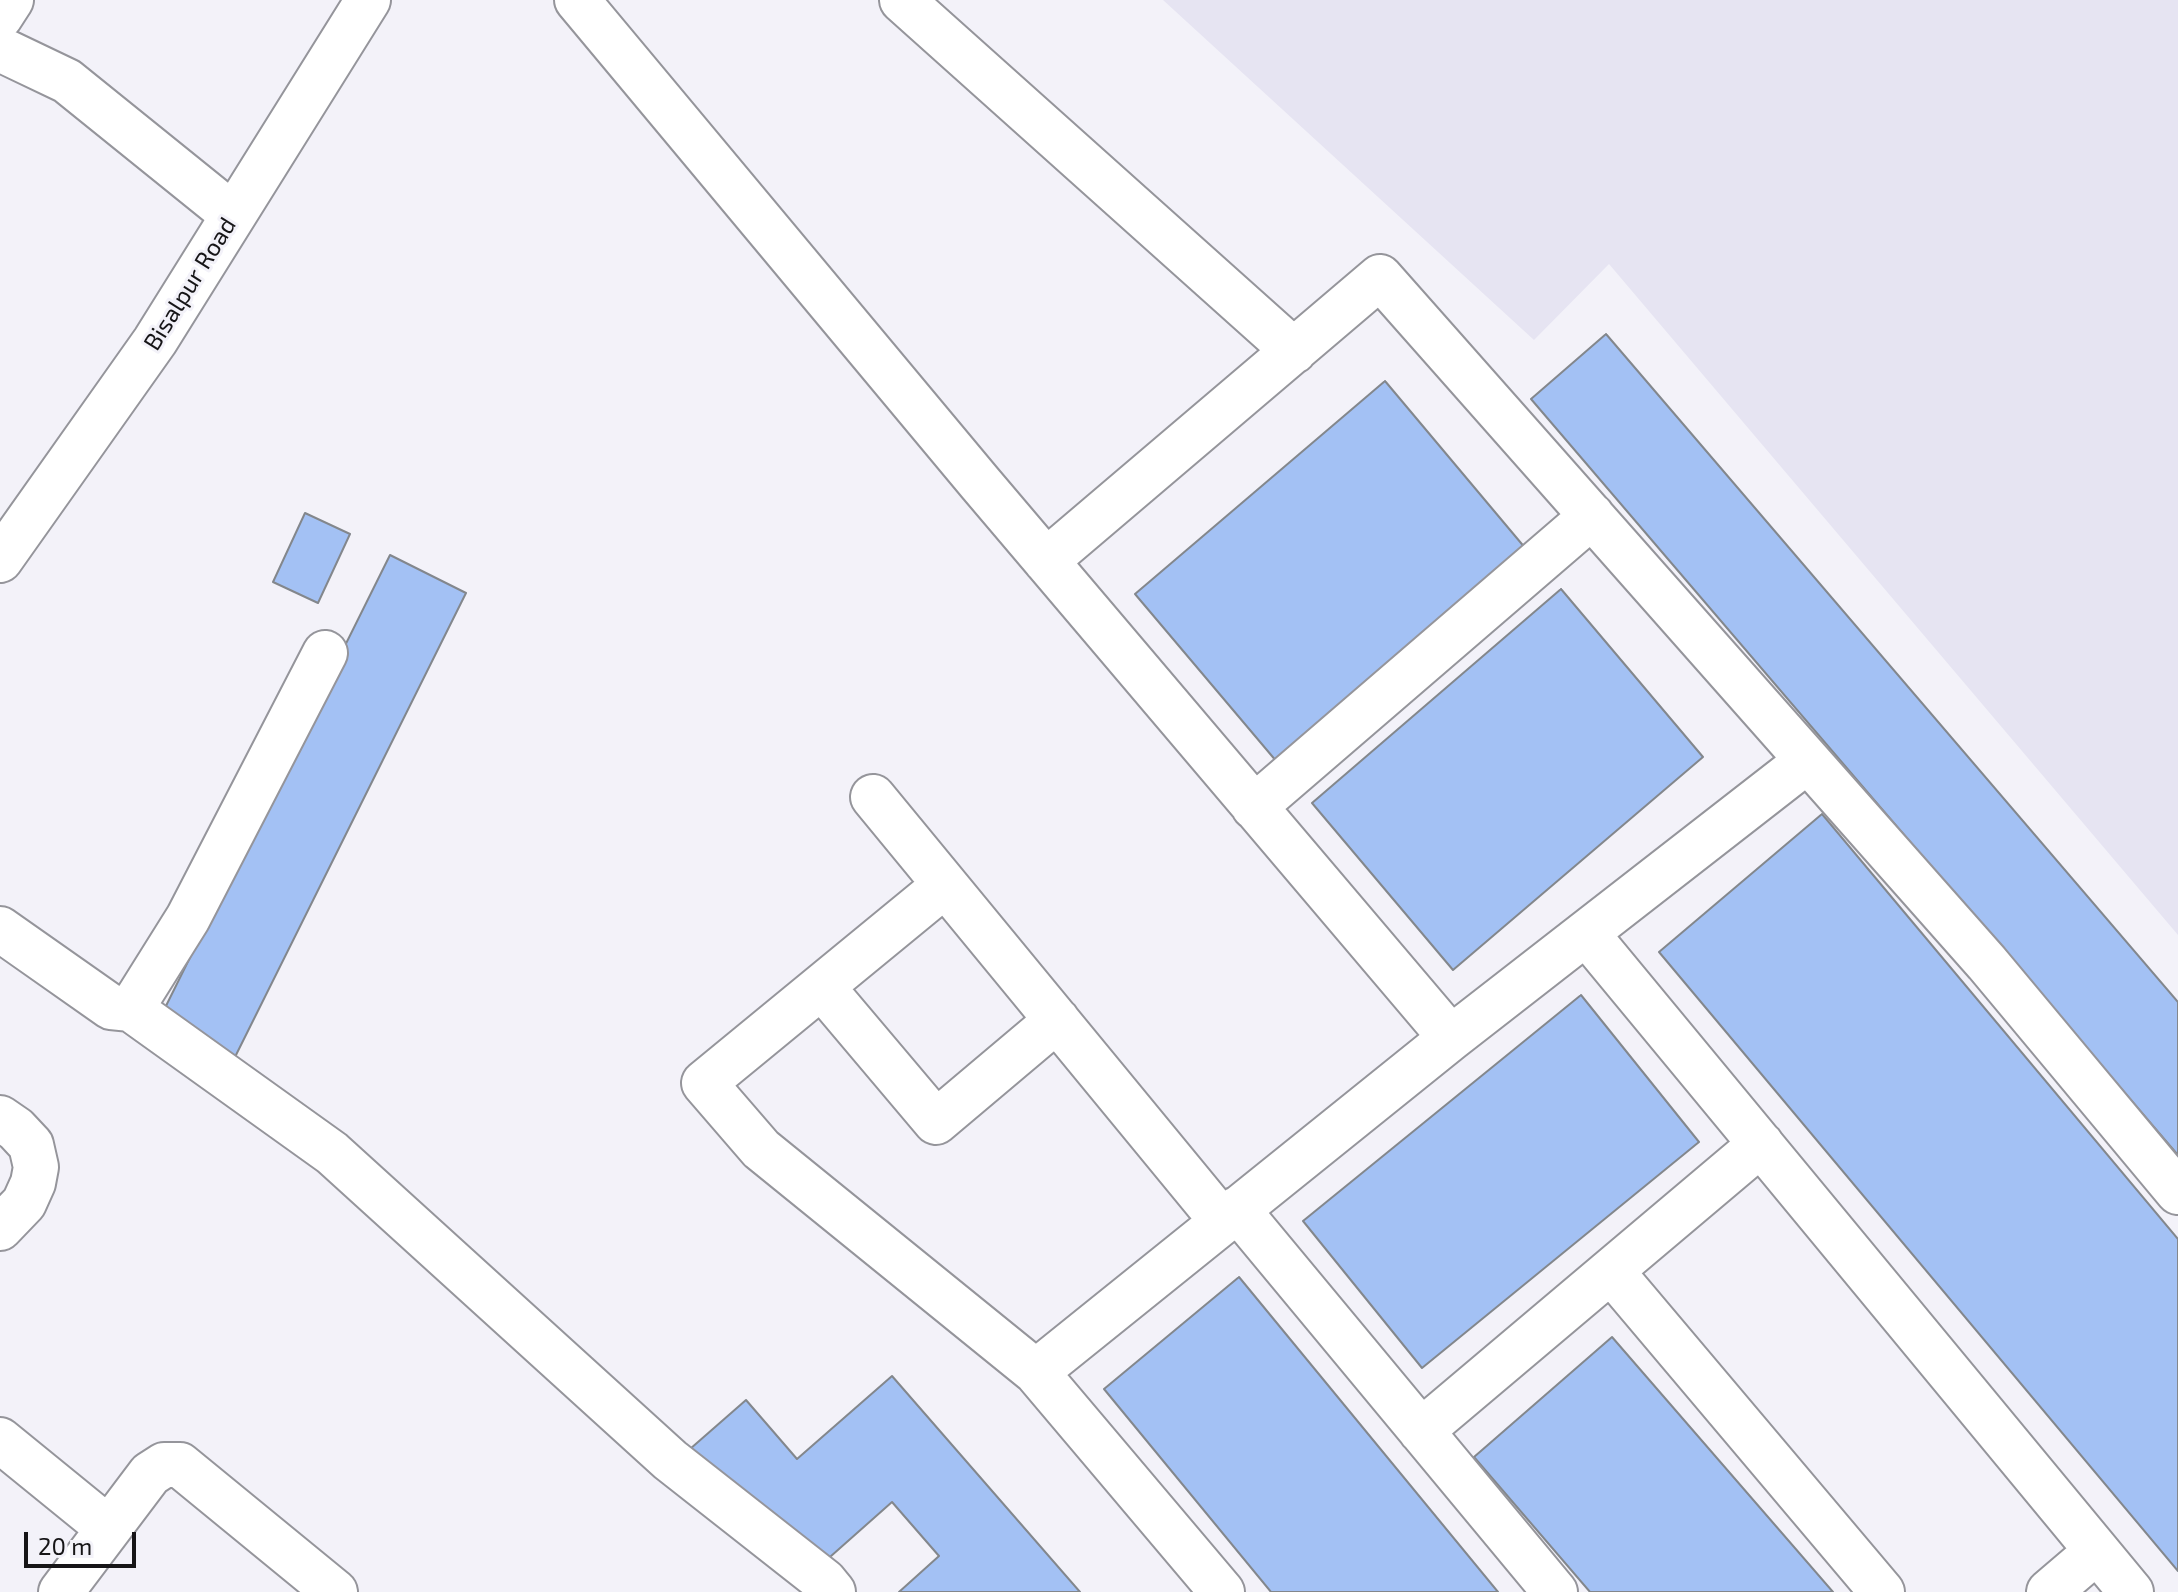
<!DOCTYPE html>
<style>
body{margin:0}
#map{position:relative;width:2178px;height:1592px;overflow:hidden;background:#f3f2f9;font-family:"Exo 2",sans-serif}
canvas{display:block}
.scale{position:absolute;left:24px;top:1532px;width:112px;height:36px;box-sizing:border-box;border:4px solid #161517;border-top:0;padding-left:10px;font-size:24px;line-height:28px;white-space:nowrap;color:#161517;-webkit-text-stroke:6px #f3f2f9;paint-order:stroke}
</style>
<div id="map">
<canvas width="2178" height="1592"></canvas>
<div class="scale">20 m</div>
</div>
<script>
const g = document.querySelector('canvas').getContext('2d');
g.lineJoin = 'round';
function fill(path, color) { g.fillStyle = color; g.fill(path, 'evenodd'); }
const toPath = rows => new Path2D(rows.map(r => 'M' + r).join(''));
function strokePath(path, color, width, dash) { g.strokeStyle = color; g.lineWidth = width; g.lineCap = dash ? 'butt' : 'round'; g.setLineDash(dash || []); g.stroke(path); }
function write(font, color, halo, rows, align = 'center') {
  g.font = font + ' "Exo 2",sans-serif'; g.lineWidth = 6; g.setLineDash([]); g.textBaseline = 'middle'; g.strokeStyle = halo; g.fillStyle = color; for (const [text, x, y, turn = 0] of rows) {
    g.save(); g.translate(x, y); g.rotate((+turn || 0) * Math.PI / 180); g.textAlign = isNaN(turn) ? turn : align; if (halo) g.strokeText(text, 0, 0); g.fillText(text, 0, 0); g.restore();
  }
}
const built = toPath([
 [1163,0,2178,0,2178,935,1609,264,1534,340]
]);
const building = toPath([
 [1606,334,2178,1002,2178,1155,1531,399,1606,334],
 [1385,381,1526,549,1277,762,1135,594,1385,381],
 [305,513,350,534,318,603,273,582,305,513],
 [390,555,466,593,230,1067,154,1030,390,555],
 [1561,589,1703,757,1453,970,1312,803,1561,589],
 [1822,814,2178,1239,2178,1571,1659,952,1822,814],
 [1581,995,1699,1142,1422,1368,1303,1221,1581,995],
 [1239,1277,1498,1592,1271,1592,1104,1389,1239,1277],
 [1612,1337,1833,1592,1590,1592,1474,1457,1612,1337],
 [892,1376,1080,1592,899,1592,939,1556,892,1502,804,1580,690,1449,746,1400,797,1459,892,1376]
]);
const street = toPath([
 [577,0,980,483,1451,1038],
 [902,0,1294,351],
 [0,17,11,0],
 [0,49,67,81,233,215],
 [1046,561,1380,277,1987,963,2178,1192],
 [873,797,1222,1221],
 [1254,807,1592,516],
 [945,885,704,1083,761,1149,1036,1372],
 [0,929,111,1007,131,1009,332,1153,670,1460,824,1581,833,1592],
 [1586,933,2131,1592],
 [822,987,936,1122,1057,1020],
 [131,1009,188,918,325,653],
 [0,1118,16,1129,31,1145,36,1167,33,1183,24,1203,0,1228],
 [1237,1209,1555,1592],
 [1611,1271,1882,1592],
 [1421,1431,1761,1144],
 [0,1440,108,1528],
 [61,1592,150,1474,164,1465,180,1465,335,1592],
 [1222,1592,1036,1372,1451,1038,1807,761],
 [2049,1592,2097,1551]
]);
const secondary = toPath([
 [0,560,155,341,368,0]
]);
const streetNames = [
 ["Bisalpur Road",190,284,-58]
];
fill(built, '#e6e4f2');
fill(building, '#a3c1f4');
strokePath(building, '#83878c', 2);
strokePath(street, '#95959b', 48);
strokePath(secondary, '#95959b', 48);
strokePath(street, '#fff', 44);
strokePath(secondary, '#fff', 44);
write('24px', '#161517', '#f3f2f9', streetNames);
</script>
